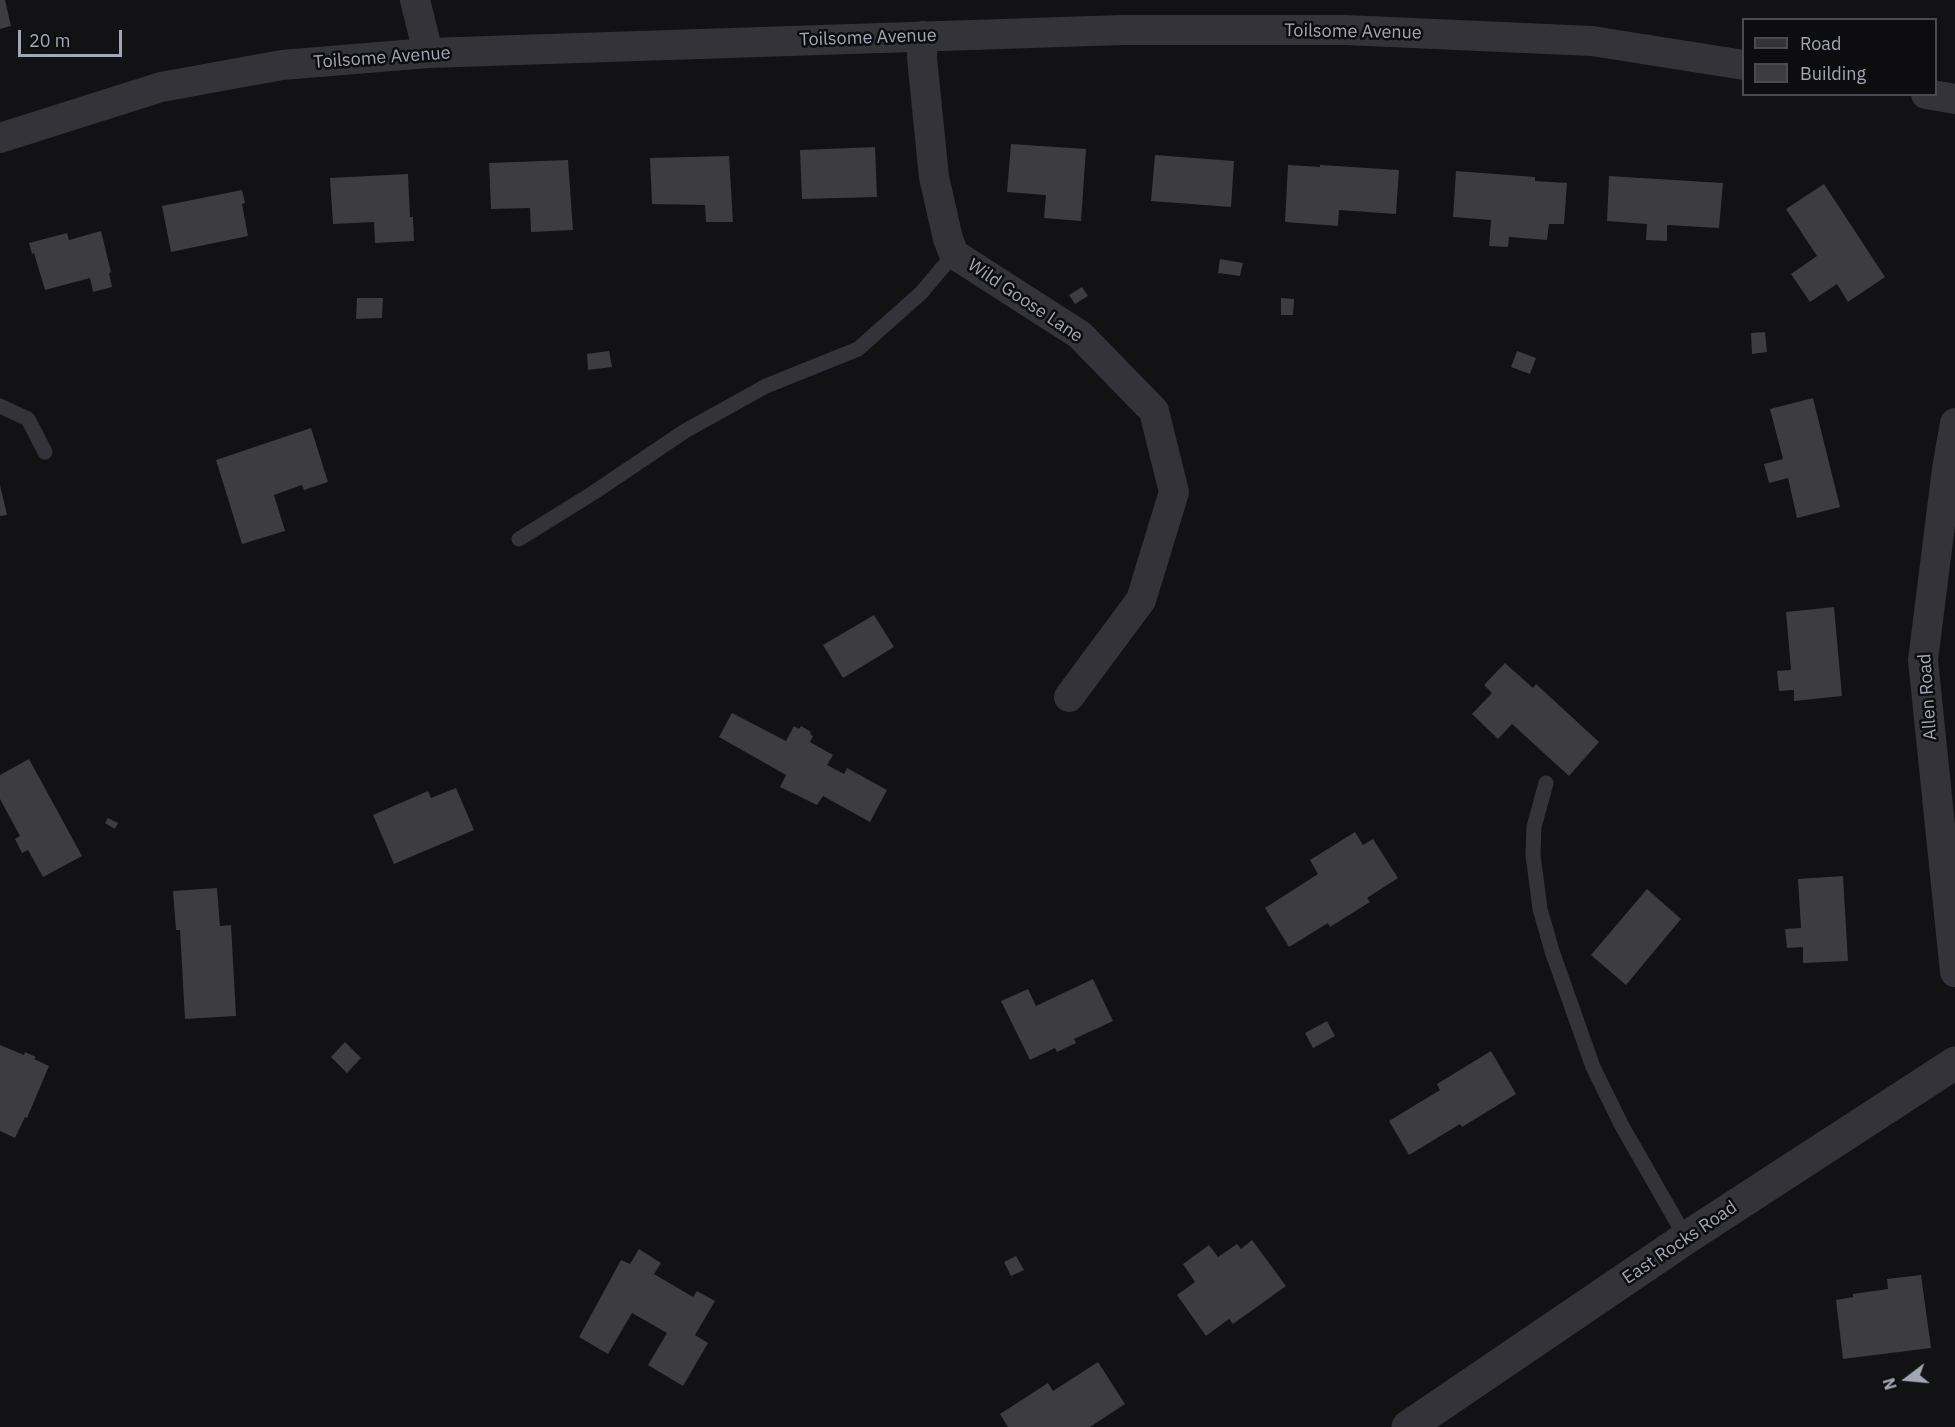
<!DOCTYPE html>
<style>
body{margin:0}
#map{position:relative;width:1955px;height:1427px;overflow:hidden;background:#121214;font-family:"IBM Plex Sans",sans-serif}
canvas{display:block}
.legend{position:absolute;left:1742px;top:18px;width:195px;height:78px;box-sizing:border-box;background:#0d0d0f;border:2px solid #494b51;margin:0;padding:8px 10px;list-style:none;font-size:18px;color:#a3a7b5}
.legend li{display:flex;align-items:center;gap:12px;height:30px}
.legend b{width:30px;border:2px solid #494b51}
.north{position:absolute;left:1877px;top:1349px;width:60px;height:60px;-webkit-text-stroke:4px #0d0d0f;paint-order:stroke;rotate:254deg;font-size:16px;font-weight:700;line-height:24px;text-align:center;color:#a3a7b5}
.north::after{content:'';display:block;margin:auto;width:21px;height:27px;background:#a3a7b5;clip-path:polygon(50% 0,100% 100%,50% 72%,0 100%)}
.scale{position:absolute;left:18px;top:30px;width:104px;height:27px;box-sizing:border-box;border:3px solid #a3a7b5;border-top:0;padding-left:8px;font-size:18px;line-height:21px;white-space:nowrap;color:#a3a7b5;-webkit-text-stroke:4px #0d0d0f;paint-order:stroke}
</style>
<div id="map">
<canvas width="1955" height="1427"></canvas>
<ul class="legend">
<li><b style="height:8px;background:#333339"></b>Road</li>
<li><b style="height:16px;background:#3c3c41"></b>Building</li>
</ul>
<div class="north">N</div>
<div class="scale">20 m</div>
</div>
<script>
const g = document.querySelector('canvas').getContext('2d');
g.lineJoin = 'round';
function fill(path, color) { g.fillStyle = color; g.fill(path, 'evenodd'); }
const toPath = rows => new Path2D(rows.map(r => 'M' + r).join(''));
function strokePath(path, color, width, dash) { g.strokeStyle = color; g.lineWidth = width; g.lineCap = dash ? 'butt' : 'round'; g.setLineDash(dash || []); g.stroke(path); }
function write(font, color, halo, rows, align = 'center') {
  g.font = font + ' "IBM Plex Sans",sans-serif'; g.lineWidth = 5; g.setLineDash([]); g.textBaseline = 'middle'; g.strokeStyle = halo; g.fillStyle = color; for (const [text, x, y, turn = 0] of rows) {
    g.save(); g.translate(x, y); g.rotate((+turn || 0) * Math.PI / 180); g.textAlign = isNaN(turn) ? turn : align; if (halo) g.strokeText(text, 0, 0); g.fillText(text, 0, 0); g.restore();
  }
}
const building = toPath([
 [0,0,5,0,11,26,0,29],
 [1011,144,1086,149,1081,221,1044,218,1046,195,1007,192],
 [875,147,877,197,802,199,800,150],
 [1155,155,1234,161,1231,207,1151,201],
 [729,156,733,222,706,222,705,205,652,204,650,158],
 [568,160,573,230,531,232,530,208,491,209,489,163],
 [1288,165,1320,167,1320,165,1399,170,1396,214,1339,210,1338,226,1285,222],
 [1456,171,1535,177,1535,181,1567,183,1564,224,1549,224,1547,240,1509,237,1508,247,1489,246,1491,220,1453,217],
 [408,174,410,217,413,217,414,241,375,243,374,222,333,224,330,178],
 [1609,176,1723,183,1719,228,1667,225,1667,241,1646,240,1647,224,1607,221],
 [1824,184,1885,277,1848,302,1837,284,1810,302,1791,274,1817,256,1786,209],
 [242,190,245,203,242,204,248,236,171,252,162,206],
 [101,231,111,272,109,273,112,287,93,292,90,278,45,290,34,253,32,254,29,243,67,233,69,240],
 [1220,259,1243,263,1240,276,1218,273],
 [1082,287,1088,296,1075,304,1069,295],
 [357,298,383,298,382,318,356,319],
 [1281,298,1294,299,1293,315,1281,315],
 [1765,332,1767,352,1752,354,1751,333],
 [609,351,612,367,588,370,587,354],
 [1517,351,1536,358,1530,374,1511,367],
 [1813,398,1840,507,1797,518,1788,478,1769,483,1764,464,1783,459,1770,409],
 [311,428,328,482,304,490,302,485,274,495,285,531,242,544,216,460],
 [0,485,7,515,0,516],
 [1834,607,1842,696,1794,701,1794,690,1779,691,1777,671,1791,670,1786,612],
 [874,615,894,647,843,678,823,645],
 [1505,663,1533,688,1536,684,1599,742,1569,776,1512,724,1498,739,1472,714,1492,693,1484,685],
 [732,713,786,741,794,726,799,729,801,726,811,732,810,734,813,736,810,742,833,755,827,765,844,774,847,768,887,790,870,822,823,796,817,805,780,787,786,775,719,737],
 [29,759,82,856,43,877,28,850,22,853,15,839,20,836,0,799,0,775],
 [456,788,474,830,394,864,373,815,428,791,431,798],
 [108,818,118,823,115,829,105,823],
 [1355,832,1363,845,1373,839,1398,878,1367,898,1370,902,1330,927,1328,923,1289,947,1265,908,1318,874,1310,860],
 [1843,876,1848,961,1803,963,1803,947,1787,948,1785,929,1801,928,1798,879],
 [217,888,220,926,231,925,236,1016,185,1019,180,930,176,930,173,891],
 [1647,889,1681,919,1626,985,1591,955],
 [1093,979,1113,1021,1074,1039,1076,1043,1057,1052,1055,1048,1030,1060,1001,1001,1028,989,1036,1006],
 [1327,1021,1335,1036,1313,1048,1305,1033],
 [345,1042,361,1058,347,1073,331,1057],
 [0,1045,24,1055,25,1052,36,1057,34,1059,49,1066,27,1118,25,1117,15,1138,0,1131],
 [1491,1051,1516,1094,1462,1127,1460,1124,1409,1155,1389,1121,1440,1090,1437,1084],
 [1252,1240,1286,1286,1233,1324,1229,1319,1206,1336,1177,1295,1195,1282,1183,1264,1209,1245,1218,1257,1237,1244,1241,1249],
 [639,1249,661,1263,654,1274,693,1297,697,1291,715,1301,695,1335,708,1343,683,1386,648,1365,667,1333,632,1313,608,1354,579,1337,621,1260,630,1264],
 [1016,1256,1024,1270,1011,1276,1004,1262],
 [1921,1275,1931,1348,1843,1359,1836,1300,1853,1297,1853,1294,1888,1289,1887,1279],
 [1098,1362,1125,1404,1090,1427,1008,1427,1000,1414,1048,1383,1053,1391]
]);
const service = toPath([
 [0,406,28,419,45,452],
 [519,539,593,493,685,431,766,386,858,349,921,293,954,254],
 [1546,783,1534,827,1533,855,1540,909,1552,951,1593,1067,1622,1126,1686,1238]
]);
const minor = toPath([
 [415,0,428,53],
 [923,36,922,58,934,177,948,239,954,254,1080,335,1154,411,1174,492,1141,600,1069,697],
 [1926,94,1955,99],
 [0,138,161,87,282,65,428,53,1122,30,1345,30,1592,41,1744,65],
 [1955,423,1947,469,1923,660,1955,972]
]);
const tertiary = toPath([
 [1408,1427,1686,1238,1955,1063]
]);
const streetNames = [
 ["Toilsome Avenue",1353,32,1],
 ["Toilsome Avenue",868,38,-2],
 ["Toilsome Avenue",382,58,-4],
 ["Wild Goose Lane",1025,301,34],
 ["Allen Road",1928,697,-94],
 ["East Rocks Road",1680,1243,-34]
];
fill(building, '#3c3c41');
strokePath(service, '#333339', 15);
strokePath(minor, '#333339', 30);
strokePath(tertiary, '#333339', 33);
write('18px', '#a3a7b5', '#0d0d0f', streetNames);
</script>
